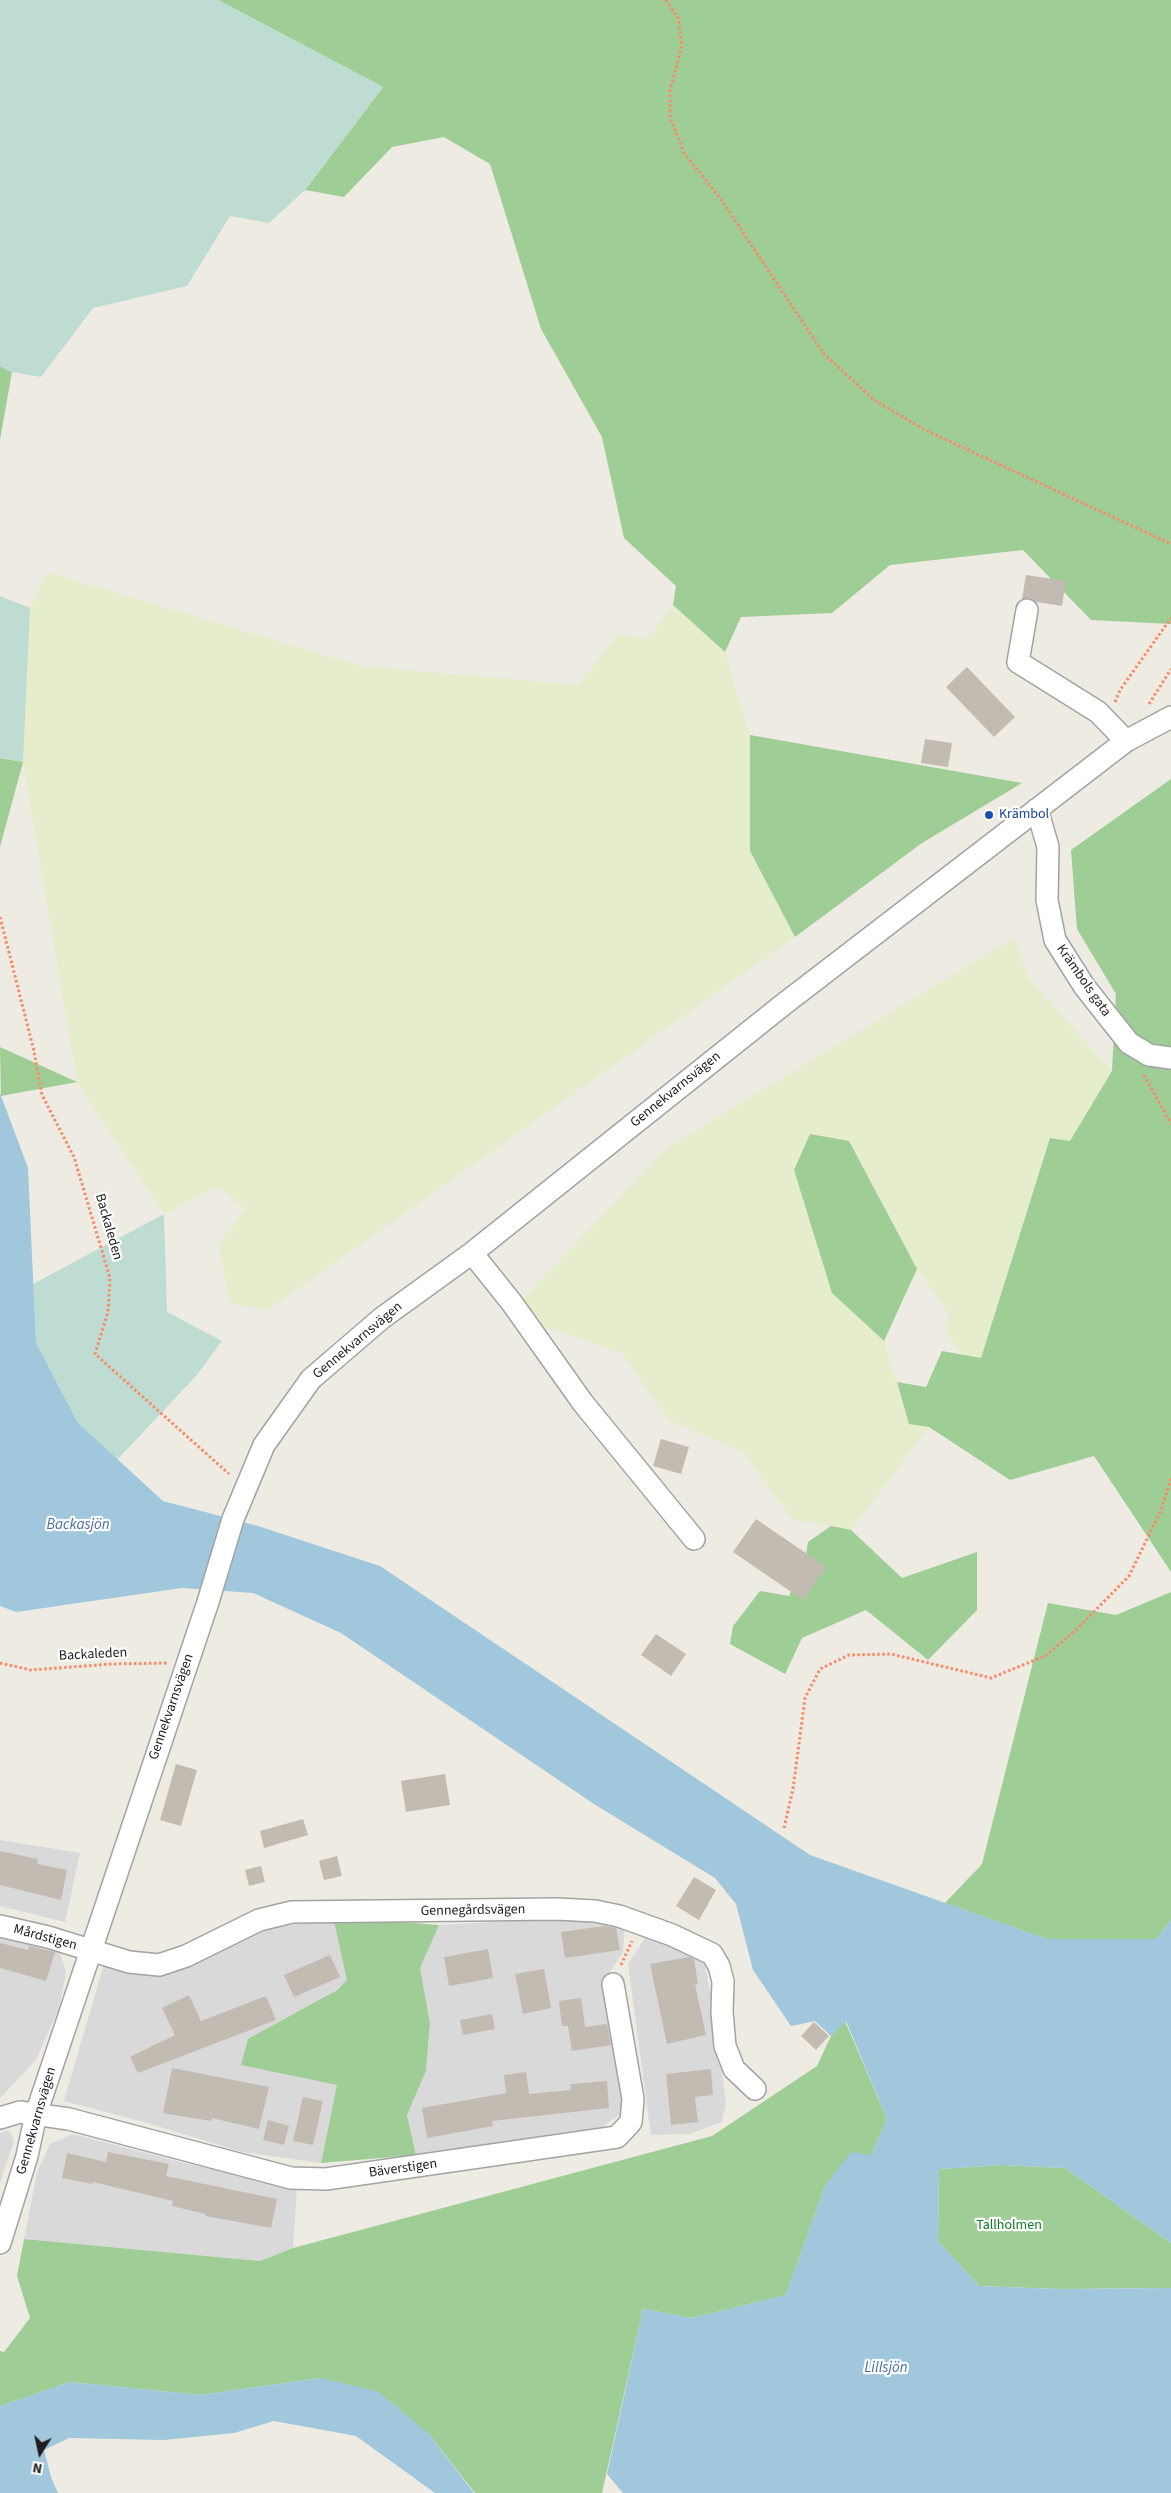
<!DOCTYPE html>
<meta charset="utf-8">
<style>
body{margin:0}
#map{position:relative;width:1171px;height:2493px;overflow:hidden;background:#eeebe2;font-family:"Source Sans 3",sans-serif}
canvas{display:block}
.north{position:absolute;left:15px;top:2428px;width:50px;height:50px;-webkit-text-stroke:4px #fff;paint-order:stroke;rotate:190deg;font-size:14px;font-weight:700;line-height:20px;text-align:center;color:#1c1c1c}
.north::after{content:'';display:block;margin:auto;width:18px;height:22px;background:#1c1c1c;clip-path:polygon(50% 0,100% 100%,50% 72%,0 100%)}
</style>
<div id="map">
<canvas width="1171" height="2493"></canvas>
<div class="north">N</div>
</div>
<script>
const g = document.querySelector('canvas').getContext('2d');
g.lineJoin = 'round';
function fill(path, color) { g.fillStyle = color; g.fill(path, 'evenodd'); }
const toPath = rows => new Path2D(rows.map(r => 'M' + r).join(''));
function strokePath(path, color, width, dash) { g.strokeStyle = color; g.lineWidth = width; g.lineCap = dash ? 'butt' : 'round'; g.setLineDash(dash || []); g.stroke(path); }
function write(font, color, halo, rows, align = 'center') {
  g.font = font + ' "Source Sans 3",sans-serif'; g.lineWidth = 4.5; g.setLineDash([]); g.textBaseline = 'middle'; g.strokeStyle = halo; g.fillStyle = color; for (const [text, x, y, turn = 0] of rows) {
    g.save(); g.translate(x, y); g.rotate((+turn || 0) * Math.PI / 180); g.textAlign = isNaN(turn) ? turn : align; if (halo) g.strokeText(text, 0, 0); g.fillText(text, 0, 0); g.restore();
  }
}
const residential = toPath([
 [0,1840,80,1853,65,1922,0,1906],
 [602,1916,625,1924,623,1952,607,1976,625,2111,602,2127,416,2155,407,2115,426,2071,430,2023,420,1968,439,1925],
 [333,1917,348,1980,241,2064,337,2085,321,2163,242,2152,147,2123,64,2101,103,1967,162,1974,267,1930],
 [0,1932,58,1947,66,1972,59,2008,36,2060,0,2098],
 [646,1937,702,1955,712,1999,726,2102,722,2122,689,2134,651,2135,628,1964],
 [9,2130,14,2141,0,2183,0,2133],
 [73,2134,188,2164,297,2188,293,2248,260,2261,24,2239,37,2172,50,2144]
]);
const farmland = toPath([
 [47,572,361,666,578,685,618,634,647,639,673,605,725,653,750,735,750,852,795,937,268,1310,229,1303,219,1244,245,1209,219,1186,164,1214,77,1082,23,762,30,608],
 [1015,937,1028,978,1112,1071,1070,1141,1050,1138,981,1358,962,1355,946,1333,949,1314,917,1269,849,1141,832,1293,884,1341,909,1423,929,1427,851,1530,792,1519,744,1453,669,1420,621,1353,508,1314,667,1148]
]);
const forest = toPath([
 [218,0,1171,0,1171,624,1091,620,1023,550,890,565,832,613,741,617,725,652,673,605,676,586,624,538,602,437,541,329,490,164,444,137,392,147,344,197,305,190,383,87],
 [0,366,12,372,0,440],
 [750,735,1022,783,922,843,795,937,750,851],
 [0,758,23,762,0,847],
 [1171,779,1171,1572,1094,1456,1010,1480,929,1427,909,1424,897,1382,926,1387,942,1351,981,1358,1050,1138,1070,1141,1112,1071,1116,994,1077,929,1071,850],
 [0,1047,77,1082,1,1096],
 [810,1134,849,1141,917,1269,884,1341,832,1293,794,1170],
 [831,1526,851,1530,902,1578,977,1552,977,1610,928,1660,866,1610,802,1638,785,1674,730,1644,733,1626,760,1591,789,1596,805,1560,808,1542],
 [1171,1592,1171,1919,1157,1939,1047,1939,945,1903,982,1864,1048,1603,1116,1615],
 [333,1917,439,1925,420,1968,430,2023,426,2071,407,2115,416,2155,321,2163,337,2085,241,2065,248,2039,337,1990,347,1980],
 [845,2021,887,2119,871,2155,825,2186,786,2295,692,2318,643,2309,602,2493,475,2493,428,2433,321,2378,200,2395,70,2382,0,2406,0,2351,4,2352,30,2318,17,2276,24,2239,260,2261,293,2248,712,2136,817,2066,831,2036],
 [1001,2165,1065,2168,1171,2243,1171,2288,1059,2289,979,2286,938,2241,939,2169]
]);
const wetland = toPath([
 [0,0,218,0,383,87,305,190,269,223,230,216,187,286,93,308,41,377,12,372,0,366],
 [0,596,30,608,23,762,0,758],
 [164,1214,167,1312,222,1341,196,1376,117,1460,78,1423,36,1343,33,1284]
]);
const water = toPath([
 [0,1093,28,1168,36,1343,78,1423,163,1501,258,1526,380,1566,810,1855,1047,1939,1157,1939,1171,1919,1171,2243,1065,2168,1001,2165,939,2169,938,2241,979,2286,1059,2289,1171,2288,1171,2493,623,2493,607,2474,643,2309,692,2318,786,2295,825,2186,851,2152,871,2155,887,2119,846,2021,831,2036,815,2021,791,2026,753,1970,736,1904,715,1878,594,1804,341,1633,253,1593,182,1588,16,1612,0,1606],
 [321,2378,379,2392,428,2433,474,2493,435,2493,356,2436,274,2421,234,2433,164,2440,69,2438,44,2450,51,2477,58,2493,0,2493,0,2406,70,2382,200,2395]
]);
const building = toPath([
 [1026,575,1066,581,1062,606,1036,602,1030,598,1022,599],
 [967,667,1015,717,994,737,946,687],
 [925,739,952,743,948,767,921,763],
 [661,1439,689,1447,681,1474,653,1466],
 [756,1519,826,1567,803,1600,733,1552],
 [656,1634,686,1654,671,1676,641,1655],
 [176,1764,197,1770,181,1826,160,1820],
 [445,1774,450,1805,406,1812,401,1781],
 [303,1819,308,1835,264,1848,260,1831],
 [0,1851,38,1859,37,1864,67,1870,61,1900,0,1885],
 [337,1856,342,1876,324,1880,319,1861],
 [261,1866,265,1882,249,1886,245,1870],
 [694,1877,716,1890,699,1920,676,1906],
 [604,1926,616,1928,620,1950,565,1958,561,1932],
 [0,1943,28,1950,29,1946,55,1952,46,1981,0,1968],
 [488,1949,493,1978,449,1986,444,1957],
 [330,1955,340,1977,294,1997,284,1975],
 [689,1957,694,1959,698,1984,695,1985,706,2035,667,2044,650,1964],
 [544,1969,551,2008,523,2014,515,1974],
 [189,1995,201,2021,266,1996,276,2020,138,2073,130,2057,175,2035,162,2008],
 [581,1998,585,2027,607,2024,611,2045,572,2051,568,2026,562,2026,559,2001],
 [492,2014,495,2029,463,2035,460,2020],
 [814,2022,829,2036,816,2050,801,2036],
 [172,2068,269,2087,259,2129,212,2118,211,2121,163,2113],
 [711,2069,713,2095,695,2097,698,2122,671,2125,666,2074],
 [526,2072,529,2094,571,2090,570,2084,607,2081,609,2108,492,2121,493,2126,427,2138,422,2108,506,2093,504,2075],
 [303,2097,323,2101,313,2145,293,2141],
 [268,2120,289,2126,284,2145,263,2140],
 [108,2152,169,2164,166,2176,277,2199,271,2228,205,2216,206,2214,172,2206,173,2201,93,2182,92,2184,62,2178,67,2153,106,2162]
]);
const path = toPath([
 [666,0,678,18,682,46,670,90,670,118,684,153,720,198,824,354,874,400,925,430,1171,544],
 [1115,702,1120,690,1171,618],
 [1149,704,1171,669],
 [0,917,34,1051,42,1095,74,1157,110,1278,108,1312,95,1354,229,1474],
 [1144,1075,1171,1124],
 [0,1663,31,1670,112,1664,167,1663],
 [784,1828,793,1789,805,1698,820,1669,849,1655,891,1654,991,1678,1045,1656,1077,1629,1129,1576,1162,1508,1171,1478],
 [621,1965,632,1941]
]);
const minor = toPath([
 [1027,610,1018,662,1098,712,1126,741],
 [1037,809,1048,847,1047,900,1055,940,1084,986,1129,1043,1149,1055,1171,1058],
 [472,1253,512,1303,583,1403,694,1539],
 [0,1926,48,1937,129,1962,159,1965,186,1956,259,1920,292,1912,557,1909,595,1911,619,1916,672,1935,712,1954,719,1966,723,1981,722,2012,725,2046,734,2069,755,2089],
 [0,2118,20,2112,69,2119,291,2178,326,2179,617,2137,631,2122,633,2099,613,1984],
 [0,2243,27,2156,36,2114,208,1602,233,1519,264,1445,311,1379,382,1318,472,1253,784,1004,1126,741,1171,717]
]);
const markers = [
 [989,815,5,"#1a4fb4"]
];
const transitNames = [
 ["Krämbol",999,815]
];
const streetNames = [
 ["Krämbols gata",1083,981,55],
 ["Gennekvarnsvägen",676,1090,-39],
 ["Backaleden",108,1227,74],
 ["Gennekvarnsvägen",358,1341,-40],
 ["Backaleden",93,1655,-3],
 ["Gennekvarnsvägen",172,1707,-71],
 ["Gennegårdsvägen",473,1911,-1],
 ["Mårdstigen",45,1938,15],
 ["Gennekvarnsvägen",37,2121,-74],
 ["Bäverstigen",403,2169,-8]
];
const parkNames = [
 ["Tallholmen",1009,2226]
];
const waterNames = [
 ["Backasjön",78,1526],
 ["Lillsjön",886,2369]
];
fill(residential, '#dad9d9');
fill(farmland, '#e6edcc');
fill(forest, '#9fcd96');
fill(wetland, '#bedcd2');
fill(water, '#a1c7dc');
fill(building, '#c2bbb1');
strokePath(minor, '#a3a3a3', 24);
strokePath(path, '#fa8a67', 3, [2.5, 2.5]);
strokePath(minor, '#fff', 21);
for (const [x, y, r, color] of markers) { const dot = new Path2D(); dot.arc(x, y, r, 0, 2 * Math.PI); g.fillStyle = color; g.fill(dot); strokePath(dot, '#fff', 2); }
write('14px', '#164399', '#fff', transitNames, 'left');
write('14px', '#1c1c1c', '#fff', streetNames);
write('14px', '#0b7a23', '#fff', parkNames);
write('italic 15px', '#496dac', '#fff', waterNames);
</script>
